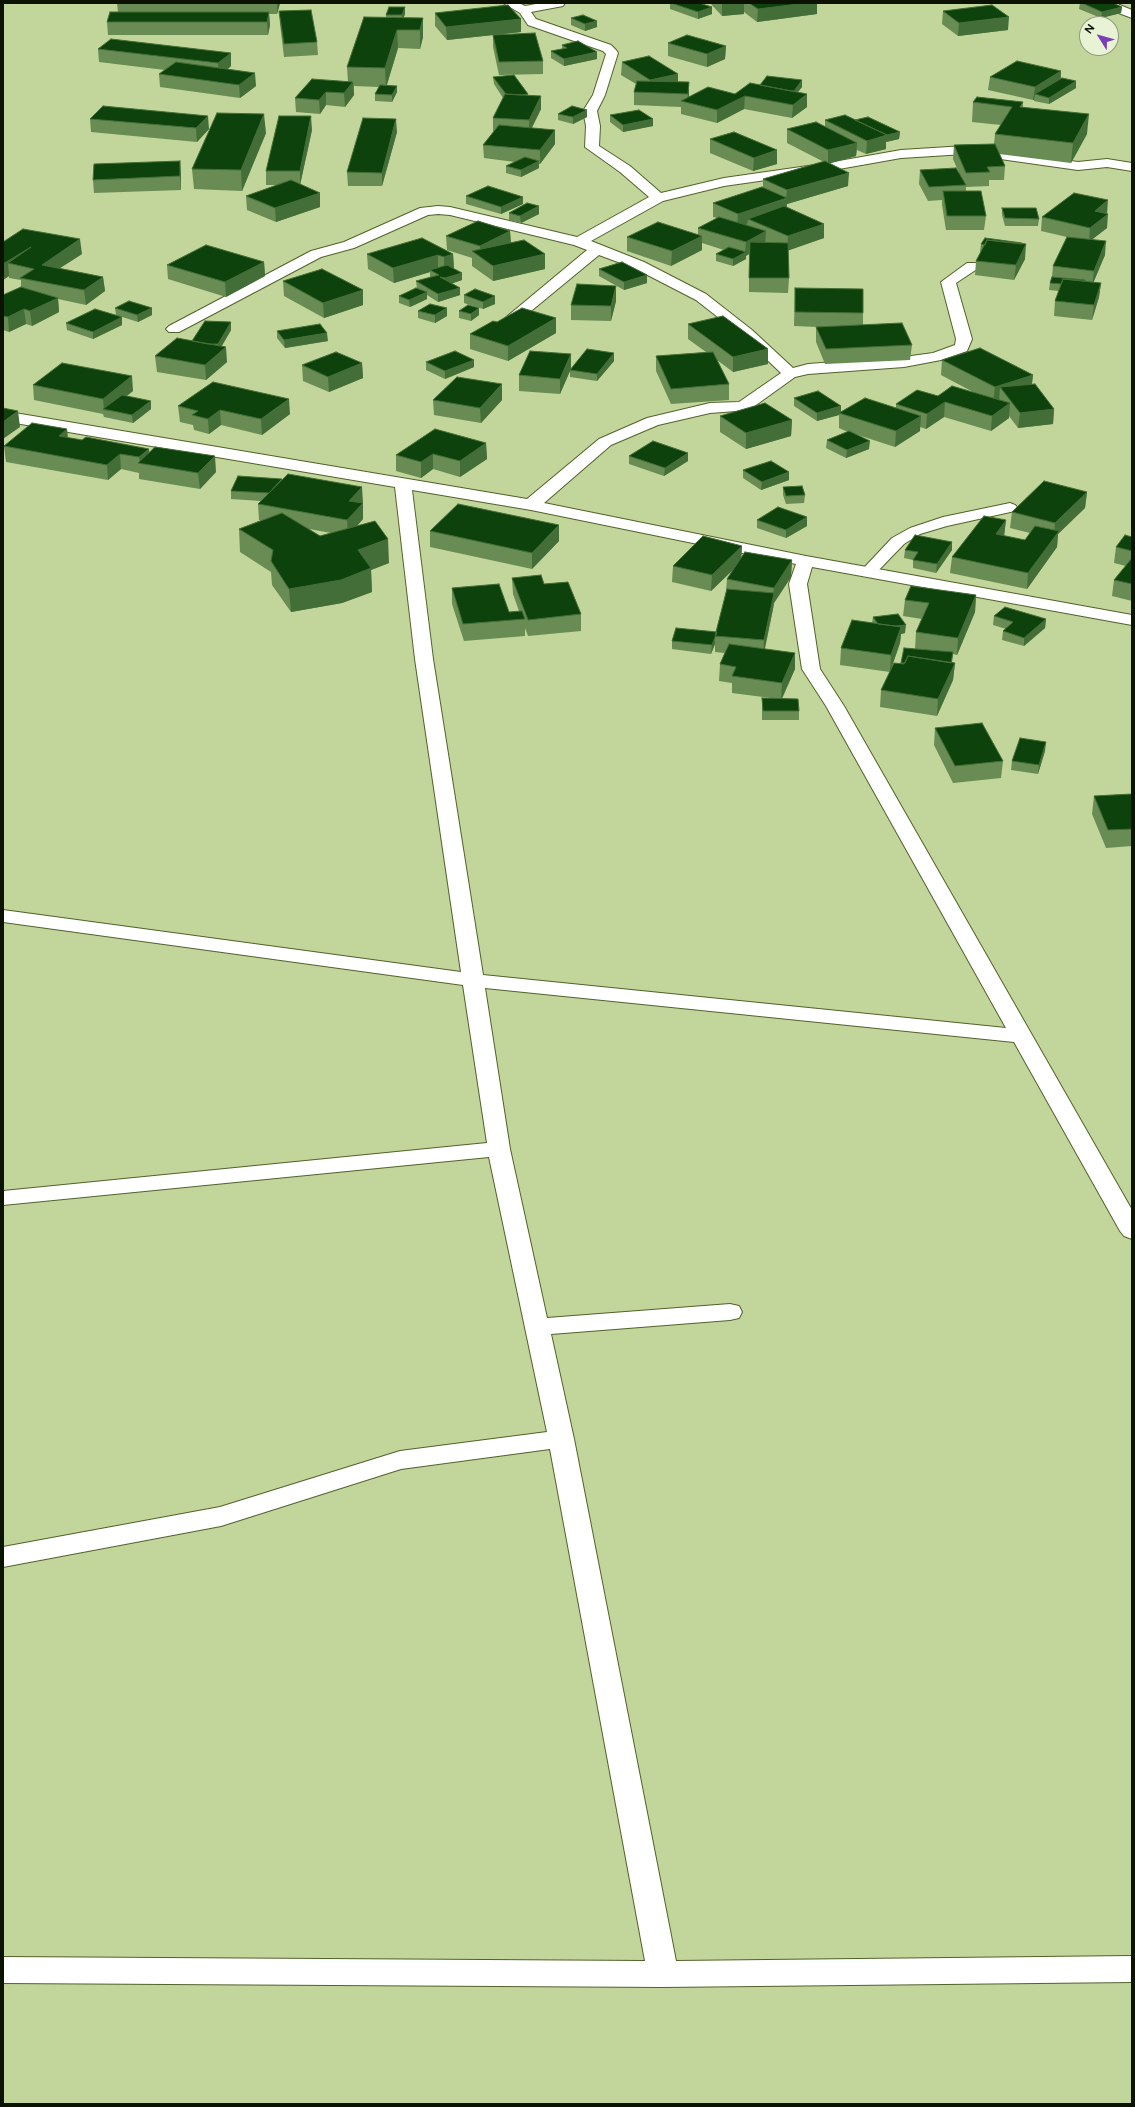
<!DOCTYPE html>
<style>
body{margin:0}
#map{position:relative;width:1135px;height:2107px;overflow:hidden;background:#c2d59a;font-family:Figtree,sans-serif}
canvas{display:block}
.frame{position:absolute;inset:0;border:4px solid #0c1200;pointer-events:none}
.north{position:absolute;left:1079px;top:16px;width:40px;height:40px;box-sizing:border-box;background:#e8f2d4;border:1px solid #90987f;border-radius:50%;rotate:307deg;font-size:11px;font-weight:700;line-height:16px;text-align:center;color:#0c1200}
.north::after{content:'';display:block;margin:auto;width:14px;height:18px;background:#793fb6;clip-path:polygon(50% 0,100% 100%,50% 72%,0 100%)}
</style>
<div id="map">
<canvas width="1135" height="2107"></canvas>
<div class="frame"></div>
<div class="north">N</div>
</div>
<script>
const g = document.querySelector('canvas').getContext('2d');
g.lineJoin = 'round';
const toPath = rows => new Path2D(rows.map(r => 'M' + r).join(''));
function strokePath(path, color, width, dash) { g.strokeStyle = color; g.lineWidth = width; g.lineCap = dash ? 'butt' : 'round'; g.setLineDash(dash || []); g.stroke(path); }
function fill(path, color) { g.fillStyle = color; g.fill(path, 'evenodd'); }
const service = toPath([
 [1010,503,1015,505,1018,508,1015,511,947,526,920,534,904,544,874,575,868,577,862,575,860,572,892,538,910,528,943,517,1010,503]
]);
const minor = toPath([
 [503,3,519,3,525,6,541,3,565,3,563,6,531,12,536,19,611,45,616,50,618,53,605,95,597,111,600,126,599,146,630,166,661,193,724,178,822,164,901,150,965,146,1078,162,1107,159,1132,163,1132,171,1107,167,1078,170,965,154,901,158,822,172,724,186,663,201,591,241,644,262,706,294,752,330,793,368,808,364,904,357,933,353,955,345,956,339,941,282,967,263,977,263,979,266,977,269,956,283,972,339,967,351,941,360,904,367,808,374,795,377,749,410,710,413,658,425,611,445,544,503,806,556,1132,615,1132,625,812,567,807,584,820,669,844,706,1132,1210,1132,1239,1124,1236,1120,1231,1014,1042,485,988,510,1149,547,1318,730,1304,739,1306,742,1312,739,1318,730,1320,551,1334,574,1439,676,1961,1132,1956,1132,1982,663,1987,3,1983,3,1957,645,1961,550,1449,401,1469,221,1526,3,1567,3,1547,220,1507,400,1451,547,1432,489,1157,3,1205,3,1191,487,1143,463,985,3,922,3,910,461,972,415,659,395,487,3,421,3,411,527,499,599,439,647,418,710,403,739,402,781,373,742,336,696,300,634,268,599,255,508,330,498,330,495,327,498,324,587,250,574,245,450,215,438,214,428,215,354,248,321,257,179,332,169,332,166,329,169,326,311,251,344,242,420,208,438,206,450,207,577,237,649,197,620,172,585,147,586,126,583,111,593,95,606,54,603,51,528,25,520,13,503,3],
 [412,490,531,510,796,564,789,584,802,669,826,706,1006,1028,483,975,433,659,412,490],
 [1098,3,1115,3,1132,10,1132,18,1100,6,1098,3]
]);
const wall = toPath([
 [117,3,277,3,277,4,277,3,280,3,280,4,277,14,269,14,270,25,268,35,108,35,107,22,118,12],
 [670,3,712,7,712,14,698,19,670,9],
 [710,3,817,3,817,14,757,22,744,12,744,14,722,16],
 [1080,3,1113,3,1122,7,1121,13,1101,18,1079,9],
 [405,7,405,14,403,18,423,18,423,37,420,49,398,48,387,85,397,92,392,102,375,101,375,94,379,87,354,86,354,95,345,107,326,105,320,114,296,112,295,98,348,82,347,67,386,18,386,15],
 [279,11,317,42,318,55,284,57,280,24],
 [943,11,1008,30,958,36,942,24],
 [435,13,521,19,521,32,495,35,543,61,543,74,499,75,493,47,493,35,447,40,435,26],
 [571,18,597,27,585,31,571,25],
 [668,43,726,46,725,59,707,67,668,56],
 [562,45,597,59,564,66,551,58,551,51,562,49],
 [98,49,231,53,231,66,228,69,256,86,240,98,160,87,159,74,165,70,99,62],
 [622,62,678,74,678,82,689,82,689,97,735,94,760,85,802,80,802,87,798,92,807,94,807,107,792,118,744,109,717,123,681,114,681,107,634,105,634,92,636,84,621,75],
 [1061,71,1061,79,1076,88,1049,104,1034,101,1034,100,1033,100,988,90,990,77],
 [493,77,528,94,528,95,541,109,532,128,555,130,555,144,540,164,539,164,539,168,521,177,506,173,506,166,515,162,484,158,483,145,494,131,493,131,493,118,503,98,494,84],
 [973,102,1023,102,1023,107,1087,134,1071,163,999,154,1005,166,1004,180,989,180,989,186,966,187,966,191,986,216,984,230,946,230,942,205,942,200,928,201,919,184,920,170,959,173,953,159,954,145,994,144,995,134,1001,125,972,122],
 [558,114,587,117,573,124,558,120],
 [610,115,653,119,653,126,623,132,610,122],
 [90,119,209,129,197,142,91,132],
 [825,120,855,120,900,132,899,139,886,142,886,149,866,154,857,150,856,156,829,163,848,186,787,204,787,207,824,224,824,238,788,250,789,278,788,293,749,292,749,254,746,256,746,259,733,266,716,261,716,254,724,250,702,243,702,250,671,266,627,251,627,237,698,235,698,228,717,218,713,217,713,203,763,187,763,179,824,162,787,143,787,129,825,127],
 [312,130,300,185,320,207,276,222,247,210,246,196,278,185,266,185,266,171],
 [397,132,382,186,348,186,347,172],
 [266,133,242,191,194,189,192,169],
 [710,139,777,164,753,171,710,153],
 [181,175,181,190,94,193,93,180],
 [466,196,523,197,523,204,501,214,466,204],
 [1002,208,1039,219,1038,226,1005,226,1002,215],
 [509,213,539,214,521,223,509,220],
 [1107,214,1107,228,1092,239,1105,255,1093,282,1101,283,1099,297,1092,320,1054,316,1055,301,1059,291,1049,290,1050,283,1052,277,1053,266,1067,237,1041,231,1042,217],
 [510,231,511,243,545,254,545,269,493,281,472,266,472,258,447,250,446,236],
 [3,242,82,254,60,268,103,277,105,291,86,305,58,299,59,312,32,326,26,324,9,332,3,330,3,295,21,287,21,280,9,278,9,276,3,280],
 [1022,243,1025,259,1014,280,975,275,976,261,981,252,980,252,981,244],
 [367,254,453,254,454,269,462,280,452,283,460,288,460,295,438,302,427,295,427,299,410,307,399,303,399,296,417,288,416,281,430,277,430,272,394,283,368,269],
 [264,262,265,276,226,297,168,279,167,265],
 [599,269,647,275,647,283,624,290,599,276],
 [283,281,363,290,363,305,324,318,284,296],
 [795,288,863,313,863,325,912,345,910,360,825,364,816,342,816,327,817,327,794,326],
 [464,295,495,296,495,304,483,309,464,303],
 [616,301,611,321,571,320,571,305],
 [115,308,152,315,138,322,116,315],
 [418,311,447,316,435,323,418,318],
 [459,311,479,315,471,321,459,318],
 [122,317,122,325,93,339,67,330,66,323],
 [231,322,231,330,222,346,227,362,206,380,157,372,155,356,192,341],
 [688,324,768,364,733,372,717,360,729,384,729,400,671,404,656,371,656,356,706,352,688,339],
 [277,331,328,341,285,348,277,338],
 [556,333,508,361,470,349,470,334],
 [614,353,614,361,597,381,570,377,570,371,560,394,519,391,519,375,571,369],
 [474,360,474,367,445,379,426,370,426,362],
 [942,360,1033,375,1032,384,1054,409,1053,424,1018,428,1009,416,1009,418,991,431,944,417,926,429,920,427,920,431,895,447,855,434,869,449,846,458,826,448,827,440,848,432,839,428,839,415,817,421,794,406,794,398,841,412,896,408,896,404,938,396,975,393,941,375],
 [362,363,363,378,329,392,303,381,302,365],
 [33,385,133,391,126,396,151,409,133,423,104,417,103,414,34,400],
 [433,400,502,400,481,423,434,415],
 [178,406,290,414,262,435,221,425,209,434,194,430,193,425,180,422],
 [720,416,792,420,791,436,746,449,720,432],
 [67,429,68,438,82,440,149,449,149,453,216,472,200,489,139,479,139,473,121,469,108,480,6,462,4,446],
 [486,443,487,459,460,477,433,469,421,478,396,471,396,455],
 [688,453,688,461,664,476,629,464,629,456],
 [743,470,789,480,761,490,743,478],
 [362,487,362,503,363,503,363,519,357,526,389,563,371,570,372,592,342,603,291,612,272,585,271,572,240,552,239,529,261,520,259,520,258,504,261,501,231,499,231,491],
 [309,529,331,533,320,536],
 [783,487,805,495,804,503,786,504,783,495],
 [1087,492,1085,508,1058,534,1057,547,1027,589,950,573,952,557,1006,520,1004,536,1025,540,1030,533,1010,528,1012,512],
 [757,520,807,526,786,538,757,528],
 [430,531,559,541,532,569,430,547],
 [1132,537,1132,601,1112,596,1114,580,1126,566,1114,563,1116,547],
 [952,542,952,550,936,573,913,568,913,560,904,558,905,550],
 [742,546,741,558,792,560,791,577,774,603,773,609,765,649,795,653,795,669,782,699,799,711,799,720,762,720,762,698,771,698,732,693,732,683,719,681,720,664,725,653,715,652,715,644,711,654,672,649,672,641,716,632,726,591,727,579,734,569,711,591,672,582,673,566],
 [512,578,544,584,581,614,581,631,528,636,525,628,525,636,464,641,452,604,452,588,509,612,519,611,513,594],
 [976,595,975,612,957,655,953,654,952,663,955,663,953,680,937,716,880,707,881,690,901,664,904,648,915,649,916,632,922,619,903,616,905,600],
 [994,616,1046,619,1045,628,1024,646,1002,640,1003,631,1006,629,993,625],
 [873,617,905,633,901,634,900,643,890,672,840,665,841,648,872,623],
 [935,728,1003,761,1001,778,953,783,934,745],
 [1045,751,1038,774,1011,770,1012,761],
 [1132,794,1132,846,1106,848,1092,814,1094,796]
]);
const shadedWall = toPath([
 [277,3,280,3,277,14],
 [731,3,744,3,744,14,722,16,722,4],
 [807,3,817,3,817,14,757,22,758,9],
 [405,7,405,14,402,22,402,15],
 [712,7,712,14,698,19,698,12],
 [1122,7,1121,13,1101,18,1102,12],
 [269,12,270,25,268,35,267,22],
 [1009,17,1008,30,958,36,959,23],
 [423,18,423,37,420,49,420,30],
 [521,19,521,32,447,40,446,27],
 [597,21,597,27,585,31,585,24],
 [397,30,398,48,386,87,385,68],
 [726,46,725,59,707,67,707,54],
 [597,52,597,59,564,66,564,59],
 [231,53,231,66,219,76,218,63],
 [1061,71,1060,84,1035,94,1034,100,1033,100,1035,87],
 [255,73,256,86,240,98,239,85],
 [678,74,678,88,650,93,650,80],
 [802,80,802,87,793,98,794,91],
 [1076,81,1076,88,1049,104,1049,98],
 [353,82,354,95,345,107,344,93],
 [689,82,689,96,688,103,687,103,688,94],
 [397,86,397,92,392,102,392,95],
 [326,92,326,105,320,114,319,100],
 [807,94,807,107,792,118,793,105],
 [541,96,541,109,529,133,529,120],
 [745,96,744,109,717,123,717,110],
 [587,110,587,117,573,124,573,117],
 [264,114,266,133,242,191,241,170],
 [1089,114,1087,134,1071,163,1073,143],
 [208,116,209,129,197,142,196,128],
 [311,116,312,130,300,185,300,171],
 [396,119,397,132,382,186,382,173],
 [653,119,653,126,623,132,623,125],
 [555,130,555,144,540,164,540,150],
 [900,132,899,139,886,142,886,149,866,154,867,141],
 [857,143,856,156,828,164,828,150],
 [777,150,777,164,753,171,754,158],
 [180,161,181,175,181,190,180,176],
 [539,161,539,168,521,177,521,170],
 [849,173,848,186,787,204,786,212,748,219,747,225,737,228,738,214,786,199,787,190],
 [320,193,320,207,276,222,275,208],
 [523,197,523,204,501,214,501,207],
 [1108,200,1107,214,1095,211],
 [539,206,539,214,521,223,520,216],
 [1108,214,1107,228,1089,242,1090,228],
 [824,224,824,238,787,251,788,236],
 [510,231,511,245,480,257,480,246],
 [766,231,765,245,750,242,749,254,746,256,746,259,733,266,733,259,745,252,746,242],
 [702,236,702,250,671,266,672,251],
 [80,239,82,254,43,279,42,265],
 [1106,241,1105,255,1092,286,1094,271],
 [1026,244,1025,259,1014,280,1016,265],
 [31,247,8,263,9,276,3,280,3,264],
 [453,254,454,269,444,272,444,257],
 [545,254,545,269,493,281,493,266],
 [438,255,438,269,430,270,430,272,394,283,393,268],
 [264,262,265,276,226,297,225,282],
 [462,273,462,280,445,286,445,278],
 [647,275,647,283,624,290,624,282],
 [103,277,105,291,86,305,84,290],
 [1101,283,1099,297,1092,320,1094,305],
 [616,286,616,301,611,321,611,306],
 [460,288,460,295,438,302,438,294],
 [363,290,363,305,324,318,323,303],
 [427,292,427,299,410,307,409,300],
 [495,296,495,304,483,309,483,302],
 [58,298,59,312,32,326,30,311],
 [152,308,152,315,138,322,137,315],
 [447,308,447,316,435,323,435,315],
 [479,308,479,315,471,321,471,314],
 [24,309,26,324,9,332,8,317],
 [122,317,122,325,93,339,93,332],
 [556,318,556,333,508,361,508,346],
 [231,322,231,330,218,352,218,344],
 [327,333,328,341,285,348,284,340],
 [226,347,227,362,206,380,205,365],
 [768,349,768,364,733,372,733,357],
 [614,353,614,361,597,381,597,374],
 [571,354,571,369,570,370,570,371,560,394,560,379],
 [474,360,474,367,445,379,445,371],
 [362,363,363,378,329,392,328,377],
 [1033,375,1031,390,1000,387,999,401,993,402,995,387],
 [132,376,133,391,108,411,104,410,103,399],
 [502,384,502,400,481,423,480,408],
 [289,399,290,414,262,435,261,419],
 [151,401,151,409,133,423,132,415],
 [945,402,944,417,926,429,927,414],
 [1010,403,1009,418,991,431,992,416],
 [841,406,841,414,839,413,839,415,817,421,817,413],
 [1054,409,1053,424,1018,428,1020,413],
 [220,410,221,425,209,434,208,419],
 [18,411,20,427,3,439,3,422],
 [921,416,920,431,895,447,896,431],
 [792,420,791,436,746,449,746,433],
 [67,429,68,445,59,436],
 [870,441,869,449,846,458,847,450],
 [486,443,487,459,460,477,460,461],
 [149,449,150,464,140,464,139,457],
 [688,453,688,461,664,476,665,468],
 [120,454,121,469,108,480,107,465],
 [433,454,433,469,421,478,421,462],
 [215,456,216,472,200,489,198,473],
 [789,472,789,480,761,490,762,482],
 [362,487,363,503,350,517,349,501],
 [1087,492,1085,508,1058,534,1057,547,1027,589,1028,573,1054,538,1055,523],
 [363,503,363,519,348,536,347,520],
 [807,517,807,526,786,538,786,530],
 [1006,520,1004,536,996,534],
 [559,525,559,541,532,569,532,553],
 [388,539,389,563,371,570,372,592,342,603,291,612,289,589,358,550],
 [952,542,952,550,936,573,937,564],
 [742,546,741,562,711,591,712,575],
 [792,560,791,577,774,603,773,609,763,656,764,640,773,596,774,588],
 [976,595,975,612,957,655,958,638],
 [1046,619,1045,628,1024,646,1024,638],
 [906,625,905,633,901,634,900,643,890,672,891,655,880,628],
 [715,636,715,644,711,654,712,645],
 [953,652,950,673,955,663,953,680,937,716,938,699],
 [795,653,795,669,781,700,782,683],
 [1046,742,1045,751,1038,774,1039,765]
]);
const building = toPath([
 [671,3,699,3,712,7,698,12,671,3],
 [749,3,807,3,758,9,749,3],
 [1082,3,1113,3,1122,7,1102,12,1082,3],
 [508,5,521,19,446,27,435,13,508,5],
 [992,5,1009,17,959,23,943,11,992,5],
 [389,7,405,7,402,15,386,15,389,7],
 [311,10,317,42,284,44,279,11,311,10],
 [110,12,269,12,267,22,107,22,110,12],
 [583,15,597,21,585,24,571,18,583,15],
 [364,17,423,18,420,30,397,30,385,68,347,67,364,17],
 [535,33,543,61,499,62,493,35,535,33],
 [687,35,726,46,707,54,668,43,687,35],
 [111,39,231,53,218,63,98,49,111,39],
 [578,41,597,52,564,59,551,51,567,48,562,45,578,41],
 [649,56,678,74,650,80,622,62,649,56],
 [1017,61,1061,71,1035,87,990,77,1017,61],
 [176,62,255,73,239,85,159,74,176,62],
 [514,75,528,94,521,95,506,94,493,77,514,75],
 [767,76,802,80,794,91,791,91,760,85,767,76],
 [1062,78,1076,81,1049,98,1035,94,1062,78],
 [312,79,353,82,344,93,326,92,319,100,295,98,312,79],
 [637,81,689,82,688,94,634,92,637,81],
 [750,83,807,94,793,105,745,96,717,110,681,101,708,87,735,94,750,83],
 [380,85,397,86,392,95,375,94,380,85],
 [505,94,541,96,529,120,493,118,505,94],
 [977,97,1023,102,1020,107,1089,114,1073,143,995,134,1012,107,973,102,977,97],
 [103,106,208,116,196,128,90,119,103,106],
 [572,106,587,110,573,117,558,114,572,106],
 [639,110,653,119,623,125,610,115,639,110],
 [217,113,264,114,241,170,192,169,217,113],
 [845,115,887,135,867,141,825,120,845,115],
 [279,116,311,116,300,171,266,171,279,116],
 [868,117,900,132,887,135,855,120,868,117],
 [363,118,396,119,382,173,347,172,363,118],
 [816,122,857,143,828,150,787,129,816,122],
 [499,125,555,130,540,150,483,145,499,125],
 [734,132,777,150,754,158,710,139,734,132],
 [995,144,1005,166,987,167,990,172,966,173,954,145,995,144],
 [525,157,539,161,521,170,506,166,525,157],
 [180,161,180,176,93,180,94,164,180,161],
 [825,161,849,173,787,190,763,179,825,161],
 [956,168,966,185,929,187,920,170,956,168],
 [291,180,320,193,275,208,246,196,291,180],
 [488,186,523,197,501,207,466,196,488,186],
 [762,187,787,198,738,214,713,203,762,187],
 [943,191,981,191,986,216,947,216,943,191],
 [1074,193,1108,200,1095,211,1108,214,1090,228,1042,217,1074,193],
 [527,203,539,206,520,216,509,213,527,203],
 [784,206,824,224,788,236,748,219,784,206],
 [1002,208,1036,208,1039,219,1005,218,1002,208],
 [719,217,766,231,746,242,698,228,719,217],
 [478,221,510,231,480,246,446,236,478,221],
 [658,222,702,236,672,251,627,237,658,222],
 [23,229,80,239,42,265,103,277,84,290,20,278,34,269,8,263,31,247,3,264,3,242,23,229],
 [1067,237,1106,241,1094,271,1053,266,1067,237],
 [422,238,453,254,444,257,438,255,393,268,367,254,422,238],
 [985,238,1022,243,1022,244,987,240,985,245,981,244,985,238],
 [524,240,545,254,493,266,472,251,524,240],
 [987,240,1026,244,1016,265,976,261,987,240],
 [750,242,788,243,789,278,749,278,750,242],
 [206,245,264,262,225,282,167,265,206,245],
 [729,247,746,252,733,259,716,254,729,247],
 [622,262,647,275,624,282,599,269,622,262],
 [447,265,462,273,445,278,440,277,460,288,438,294,416,281,439,275,430,270,447,265],
 [322,269,363,290,323,303,283,281,322,269],
 [1052,277,1085,280,1085,281,1063,279,1061,284,1050,283,1052,277],
 [1063,279,1101,283,1094,305,1055,301,1063,279],
 [577,284,616,286,611,306,571,305,577,284],
 [21,287,58,298,30,311,24,309,8,317,3,316,3,295,21,287],
 [416,288,427,292,409,300,399,296,416,288],
 [795,288,863,289,863,313,795,312,795,288],
 [475,289,495,296,483,302,464,295,475,289],
 [129,301,152,308,137,315,115,308,129,301],
 [430,304,447,308,435,315,418,311,430,304],
 [468,305,479,308,471,314,459,311,468,305],
 [522,308,556,318,508,346,470,334,493,321,497,322,522,308],
 [95,309,122,317,93,332,66,323,95,309],
 [723,316,768,349,733,357,688,324,723,316],
 [205,321,231,322,218,344,208,344,192,341,205,321],
 [902,323,912,345,826,349,816,327,902,323],
 [320,324,327,333,284,340,277,331,320,324],
 [177,338,226,347,205,365,155,356,177,338],
 [980,348,1033,375,995,387,942,360,980,348],
 [587,349,614,353,597,374,570,370,587,349],
 [455,351,474,360,445,371,426,362,455,351],
 [530,351,571,354,560,379,519,375,530,351],
 [336,352,362,363,328,377,302,365,336,352],
 [713,352,729,384,671,389,656,356,713,352],
 [62,363,132,376,103,399,33,385,62,363],
 [457,377,502,384,480,408,433,400,457,377],
 [213,382,289,399,261,419,220,410,208,419,192,415,198,411,178,406,213,382],
 [1035,384,1054,409,1020,413,1000,387,1035,384],
 [952,386,1010,403,992,416,945,402,927,414,896,404,917,390,938,396,952,386],
 [818,391,841,406,817,413,794,398,818,391],
 [122,395,151,401,132,415,103,409,122,395],
 [865,398,921,416,896,431,839,413,865,398],
 [765,403,792,420,746,433,720,416,765,403],
 [3,408,18,411,3,422,3,408],
 [32,423,67,429,59,436,82,440,86,437,149,449,139,457,120,454,107,465,4,446,32,423],
 [435,429,486,443,460,461,433,454,421,462,396,455,435,429],
 [849,431,870,441,847,450,827,440,849,431],
 [653,441,688,453,665,468,629,456,653,441],
 [155,447,215,456,198,473,138,463,155,447],
 [771,461,789,472,762,482,743,470,771,461],
 [288,474,362,487,349,501,363,503,347,520,258,504,288,474],
 [238,476,282,479,269,493,231,491,238,476],
 [1044,481,1087,492,1055,523,1012,512,1044,481],
 [802,486,805,495,786,496,783,487,802,486],
 [458,504,559,525,532,553,430,531,458,504],
 [778,507,807,517,786,530,757,520,778,507],
 [282,513,320,536,375,521,388,539,358,550,371,568,341,580,289,589,271,561,273,550,239,529,282,513],
 [984,516,1006,520,996,534,1025,540,1035,526,1059,531,1028,573,952,557,984,516],
 [915,535,952,542,937,564,913,560,918,552,905,550,915,535],
 [1125,535,1132,537,1132,551,1116,547,1125,535],
 [703,536,742,546,712,575,673,566,703,536],
 [745,552,792,560,774,588,727,579,745,552],
 [1132,558,1132,584,1114,580,1132,558],
 [541,575,544,584,568,582,581,614,528,620,512,578,541,575],
 [499,584,509,612,522,611,525,619,463,624,452,588,499,584],
 [911,586,976,595,958,638,916,632,929,603,905,600,911,586],
 [727,589,774,593,764,640,715,636,727,589],
 [1005,607,1046,619,1024,638,1003,631,1013,622,994,616,1005,607],
 [898,614,906,625,896,626,878,624,873,617,898,614],
 [852,620,901,627,891,655,841,648,852,620],
 [676,628,717,632,712,645,672,641,676,628],
 [729,644,795,653,782,683,732,676,736,667,720,664,729,644],
 [904,648,953,652,951,663,908,656,905,663,901,663,904,648],
 [908,656,955,663,938,699,881,690,894,663,904,664,908,656],
 [762,698,798,699,799,711,763,711,762,698],
 [982,723,1003,761,955,766,935,728,982,723],
 [1020,738,1046,742,1039,765,1012,761,1020,738],
 [1132,794,1132,829,1108,830,1094,796,1132,794]
]);
strokePath(service, '#52622b', 2);
strokePath(minor, '#52622b', 2);
fill(service, '#fff');
fill(minor, '#fff');
fill(wall, '#688c53');
fill(shadedWall, '#446e37');
fill(building, '#0e420c');
strokePath(building, '#446e37', 1);
</script>
